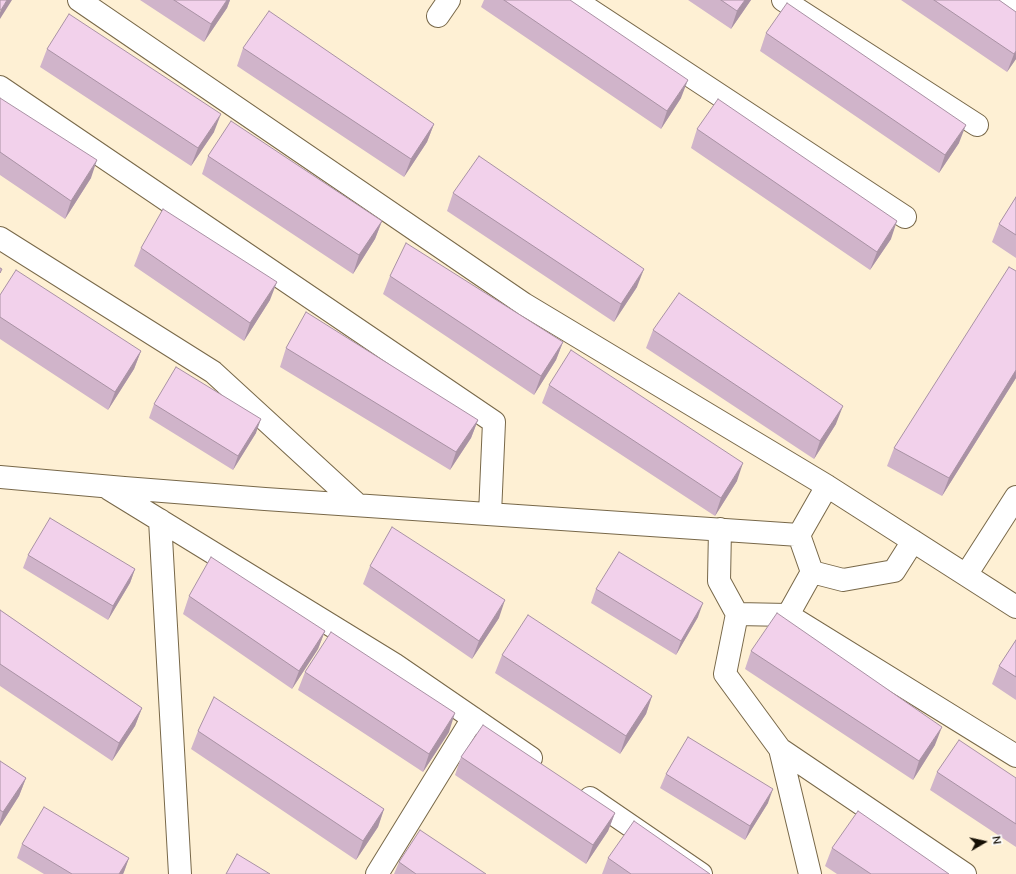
<!DOCTYPE html>
<style>
body{margin:0}
#map{position:relative;width:1016px;height:874px;overflow:hidden;background:#fef0d4;font-family:"Nunito Sans",sans-serif}
canvas{display:block}
.north{position:absolute;left:964px;top:822px;width:40px;height:40px;-webkit-text-stroke:3px #fff;paint-order:stroke;rotate:81deg;font-size:11px;font-weight:700;line-height:16px;text-align:center;color:#150f04}
.north::after{content:'';display:block;margin:auto;width:14px;height:18px;background:#150f04;clip-path:polygon(50% 0,100% 100%,50% 72%,0 100%)}
</style>
<div id="map">
<canvas width="1016" height="874"></canvas>
<div class="north">N</div>
</div>
<script>
const g = document.querySelector('canvas').getContext('2d');
g.lineJoin = 'round';
const toPath = rows => new Path2D(rows.map(r => 'M' + r).join(''));
function strokePath(path, color, width, dash) { g.strokeStyle = color; g.lineWidth = width; g.lineCap = dash ? 'butt' : 'round'; g.setLineDash(dash || []); g.stroke(path); }
function fill(path, color) { g.fillStyle = color; g.fill(path, 'evenodd'); }
const minor = toPath([
 [79,0,524,304,827,486,1016,607],
 [575,0,905,217],
 [783,0,977,125],
 [1006,0,1016,7],
 [438,16,449,0],
 [0,87,494,422,490,514],
 [0,238,213,372,358,505],
 [0,477,124,488,265,499,799,535,827,486],
 [109,489,394,664,531,758],
 [160,520,180,874],
 [720,529,719,581,737,614,788,615],
 [799,535,812,572],
 [913,541,894,571,843,580,812,572,788,615,1016,756],
 [966,575,1016,497],
 [737,614,725,674,780,749,965,874],
 [780,749,810,874],
 [590,798,701,874],
 [377,874,473,718]
]);
const wall = toPath([
 [140,0,230,0,227,8,204,42],
 [484,0,570,0,681,98,661,129,481,7],
 [688,0,751,0,731,29],
 [901,0,999,0,1016,12,1016,59,1007,72],
 [766,33,959,143,939,173,760,51],
 [243,48,434,124,427,142,404,177,237,66],
 [47,49,214,132,191,166,40,67],
 [0,98,91,178,65,219,0,175],
 [697,129,891,239,870,270,691,148],
 [208,156,382,221,375,239,353,274,202,174],
 [453,193,637,287,614,322,447,211],
 [1016,197,1016,258,992,242,999,224],
 [141,248,270,300,244,341,134,266],
 [1016,271,1016,378,942,496,887,466,894,448],
 [390,276,563,342,556,360,534,395,383,294],
 [0,295,141,351,134,369,108,410,0,339],
 [653,330,836,424,814,459,646,348],
 [286,348,478,420,471,438,450,470,280,367],
 [549,385,737,481,715,516,542,403],
 [154,404,256,433,233,470,149,418],
 [28,555,135,569,130,583,108,620,23,568],
 [370,566,499,618,472,659,363,584],
 [596,589,698,617,676,655,591,603],
 [189,596,325,631,318,649,292,689,183,614],
 [0,610,142,708,135,726,112,761,0,686],
 [1016,640,1016,700,992,684,999,666],
 [751,651,935,745,913,780,745,669],
 [502,655,652,696,646,714,620,754,495,673],
 [305,672,449,732,423,772,298,690],
 [198,731,384,809,378,827,356,860,191,749],
 [461,757,615,813,608,831,586,864,455,775],
 [0,761,26,778,19,796,0,826],
 [937,772,1016,778,1016,847,930,790],
 [666,774,768,803,745,840,660,788],
 [22,844,129,858,123,874,44,874,17,858],
 [832,848,949,874,837,874,825,866],
 [608,858,710,874,602,874],
 [399,862,486,874,394,874]
]);
const shadedWall = toPath([
 [7,0,12,0,0,19,0,12,1,10],
 [227,0,230,0,227,8,204,42,211,24],
 [745,0,751,0,731,29,737,11],
 [1016,51,1016,59,1007,72,1014,54],
 [688,80,681,98,661,129,667,111],
 [221,114,214,132,191,166,198,148],
 [434,124,427,142,404,177,411,159],
 [966,125,959,143,939,173,945,155],
 [97,160,91,178,65,219,71,201],
 [382,221,375,239,353,274,359,255],
 [897,221,891,239,870,270,877,252],
 [644,269,637,287,614,322,621,304],
 [277,282,270,300,244,341,250,323],
 [563,342,556,360,534,395,541,376],
 [141,351,134,369,108,410,115,392],
 [1016,370,1016,378,942,496,949,478],
 [843,406,836,424,814,459,820,441],
 [261,419,256,433,233,470,238,456],
 [478,420,471,438,450,470,456,452],
 [743,463,737,481,715,516,721,498],
 [135,569,130,583,108,620,113,606],
 [505,600,499,618,472,659,479,641],
 [703,603,698,617,676,655,681,641],
 [325,631,318,649,292,689,299,671],
 [652,696,646,714,620,754,626,736],
 [142,708,135,726,112,761,119,743],
 [455,713,449,732,423,772,429,754],
 [942,727,935,745,913,780,919,761],
 [26,778,19,796,0,826,0,822,3,812],
 [773,789,768,803,745,840,750,826],
 [384,809,378,827,356,860,363,841],
 [615,813,608,831,586,864,593,845],
 [129,858,124,872,123,874,119,874]
]);
const building = toPath([
 [0,0,7,0,1,10,0,10,0,0],
 [174,0,227,0,211,24,174,0],
 [504,0,570,0,688,80,667,111,504,0],
 [721,0,745,0,737,11,721,0],
 [934,0,999,0,1016,12,1016,51,1014,54,934,0],
 [787,3,966,125,945,155,766,33,787,3],
 [269,11,434,124,411,159,243,48,269,11],
 [69,14,221,114,198,148,47,49,69,14],
 [0,98,97,160,71,201,0,152,0,98],
 [718,99,897,221,877,252,697,129,718,99],
 [231,121,382,221,359,255,208,156,231,121],
 [479,156,644,269,621,304,453,193,479,156],
 [1016,197,1016,235,999,224,1016,197],
 [163,209,277,282,250,323,141,248,163,209],
 [406,243,563,342,541,376,390,276,406,243],
 [1009,267,1016,271,1016,370,949,478,894,448,1009,267],
 [0,268,2,269,0,273,0,268],
 [16,270,141,351,115,392,0,317,0,295,16,270],
 [679,293,843,406,820,441,653,330,679,293],
 [306,312,478,420,456,452,286,348,306,312],
 [571,350,743,463,721,498,549,385,571,350],
 [176,367,261,419,238,456,154,404,176,367],
 [50,518,135,569,113,606,28,555,50,518],
 [392,527,505,600,479,641,370,566,392,527],
 [619,552,703,603,681,641,596,589,619,552],
 [211,557,325,631,299,671,189,596,211,557],
 [0,610,142,708,119,743,0,664,0,610],
 [777,613,942,727,919,761,751,651,777,613],
 [528,615,652,696,626,736,502,655,528,615],
 [331,632,455,713,429,754,305,672,331,632],
 [1016,640,1016,677,999,666,1016,640],
 [214,697,384,809,363,841,198,731,214,697],
 [483,725,615,813,593,845,461,757,483,725],
 [688,737,773,789,750,826,666,774,688,737],
 [959,740,1016,778,1016,824,937,772,959,740],
 [0,761,26,778,3,812,0,810,0,761],
 [44,807,129,858,119,874,72,874,22,844,44,807],
 [858,811,949,874,871,874,832,848,858,811],
 [634,821,710,874,631,874,608,858,634,821],
 [420,830,486,874,416,874,399,862,420,830],
 [237,854,270,874,226,874,237,854]
]);
strokePath(minor, '#786849', 24);
strokePath(minor, '#fff', 22);
fill(wall, '#d0b4ca');
fill(shadedWall, '#a992a4');
fill(building, '#f2d1eb');
strokePath(building, '#a992a4', 1);
</script>
